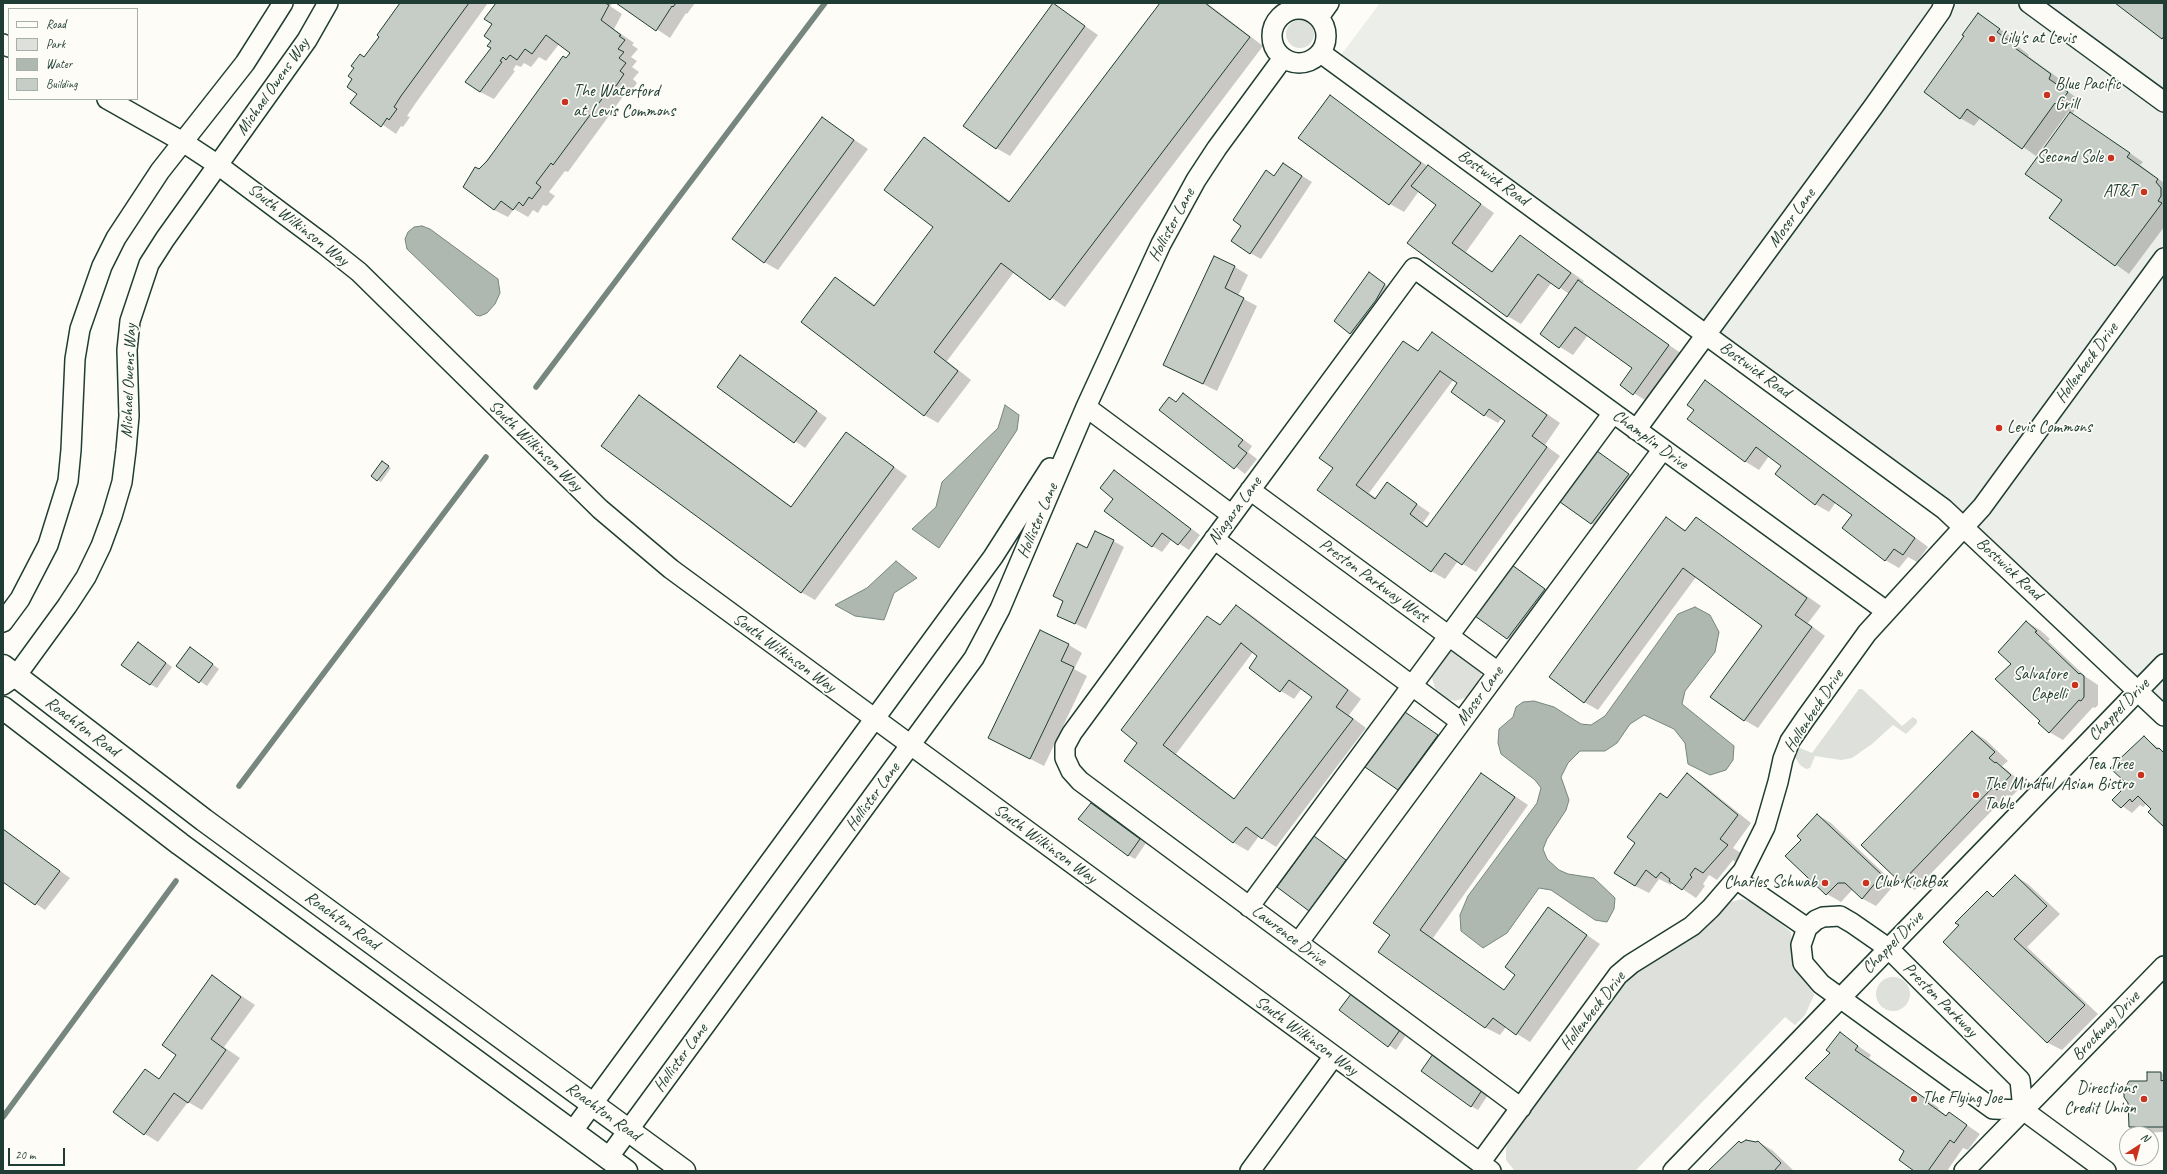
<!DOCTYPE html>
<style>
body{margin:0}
#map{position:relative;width:2167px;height:1174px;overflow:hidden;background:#fdfcf7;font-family:Caveat,sans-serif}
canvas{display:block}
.frame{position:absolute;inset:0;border:4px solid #1f3d34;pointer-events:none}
.legend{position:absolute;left:8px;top:8px;width:130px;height:92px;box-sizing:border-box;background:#fdfcf7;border:1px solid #a4b0a9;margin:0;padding:5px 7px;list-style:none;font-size:12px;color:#1f3d34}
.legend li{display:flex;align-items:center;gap:8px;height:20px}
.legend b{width:20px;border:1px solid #a4b0a9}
.north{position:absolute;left:2119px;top:1126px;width:40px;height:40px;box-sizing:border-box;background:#fdfcf7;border:1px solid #a4b0a9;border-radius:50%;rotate:36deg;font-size:11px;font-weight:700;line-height:16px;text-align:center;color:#1f3d34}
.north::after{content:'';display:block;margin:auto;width:14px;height:18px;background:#c8321e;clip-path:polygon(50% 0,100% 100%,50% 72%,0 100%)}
.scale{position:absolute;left:8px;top:1148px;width:57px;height:18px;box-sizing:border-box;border:2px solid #1f3d34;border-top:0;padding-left:5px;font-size:12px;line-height:14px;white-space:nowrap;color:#1f3d34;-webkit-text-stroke:3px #fdfcf7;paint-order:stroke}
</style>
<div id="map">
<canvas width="2167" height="1174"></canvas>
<div class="frame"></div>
<ul class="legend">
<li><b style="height:5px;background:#fdfcf7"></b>Road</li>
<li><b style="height:11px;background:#dde0db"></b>Park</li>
<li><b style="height:11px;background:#aeb8b1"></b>Water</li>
<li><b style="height:11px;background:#c6cdc7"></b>Building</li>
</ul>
<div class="north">N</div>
<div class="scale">20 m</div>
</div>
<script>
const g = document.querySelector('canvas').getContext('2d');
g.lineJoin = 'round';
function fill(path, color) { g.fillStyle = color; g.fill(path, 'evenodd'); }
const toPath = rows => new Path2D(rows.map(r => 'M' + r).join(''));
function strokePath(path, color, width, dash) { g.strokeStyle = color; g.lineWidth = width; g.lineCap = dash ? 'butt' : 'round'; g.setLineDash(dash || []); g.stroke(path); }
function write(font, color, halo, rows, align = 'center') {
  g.font = font + ' Caveat,sans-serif'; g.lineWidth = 3.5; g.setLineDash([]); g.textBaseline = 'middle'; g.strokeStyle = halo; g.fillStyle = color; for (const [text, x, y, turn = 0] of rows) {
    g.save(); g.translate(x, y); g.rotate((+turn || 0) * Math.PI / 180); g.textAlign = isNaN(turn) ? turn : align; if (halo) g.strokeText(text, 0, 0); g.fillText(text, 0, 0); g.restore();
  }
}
const built = toPath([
 [1380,3,2164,3,2164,713,1978,539,1335,63]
]);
const green = toPath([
 '1286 34a14 14 0 1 1 28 0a14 14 0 1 1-28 0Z',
 [1456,651,1481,671,1481,676,1480,682,1471,696,1455,701,1444,698,1436,691,1431,675,1445,653],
 [1859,689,1862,689,1902,726,1913,717,1917,720,1917,723,1906,734,1893,725,1872,744,1852,758,1841,760,1815,756,1810,768,1806,769,1800,765,1795,757,1798,750,1800,748,1812,753],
 [1742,899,1755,903,1791,932,1794,959,1814,995,1805,1015,1795,1025,1785,1017,1635,1171,1514,1170,1506,1160,1506,1148,1509,1141,1629,978,1688,941,1731,902],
 '1876 994a17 17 0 1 1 34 0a17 17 0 1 1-34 0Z'
]);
const water = toPath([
 [422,226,430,229,498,279,500,293,495,304,487,313,480,316,476,315,407,249,405,239,408,232,414,227,422,226],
 [1005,405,1019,415,1017,430,939,548,912,529,936,507,942,482,998,428,1005,405],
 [896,561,917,578,894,593,884,620,855,616,835,605,867,588,896,561],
 [1695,607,1710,615,1719,632,1715,652,1685,691,1682,704,1734,746,1733,760,1726,770,1710,775,1688,764,1685,743,1674,729,1644,715,1630,724,1617,743,1605,751,1580,751,1568,763,1561,777,1569,800,1566,810,1547,839,1543,849,1547,859,1559,870,1568,874,1594,878,1615,898,1614,909,1607,922,1595,920,1551,890,1539,888,1507,933,1483,948,1461,931,1460,915,1468,896,1537,803,1541,788,1535,780,1501,754,1498,743,1499,729,1513,717,1516,707,1523,702,1534,701,1554,707,1581,724,1591,725,1605,716,1678,614,1695,607]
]);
const shadow = toPath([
 [401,3,488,3,415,104,407,116,410,117,403,127,401,126,396,134,351,103,358,94,365,58],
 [497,3,613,3,610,6,622,14,614,29,634,43,632,45,638,49,631,57,637,61,632,67,639,72,633,79,637,83,630,93,627,91,568,172,565,171,549,192,555,196,547,206,543,205,538,213,533,210,528,217,514,209,508,217,494,210,479,170,571,52,559,44,546,61,539,57,531,67,524,63,521,67,516,65,513,70,515,71,494,99,480,92,466,81,492,48,493,24],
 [618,3,695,3,687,14,686,13,670,38],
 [1161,3,1207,3,1263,46,1065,307,1014,272,947,361,971,380,938,423,924,415,802,322,836,278,875,305,935,227,925,139,938,147,1011,202],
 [1053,4,1098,35,1010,156,996,148],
 [1978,14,2013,38,2011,41,2029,55,2028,56,2065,83,2063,88,2081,101,2072,114,2143,162,2140,165,2164,183,2164,227,2129,274,2051,218,2063,200,2027,174,2072,112,2069,111,2036,156,1981,117,1974,126,1960,118,1965,36],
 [1330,97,1494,213,1466,252,1493,272,1520,236,1584,281,1582,284,1682,354,1648,402,1621,385,1634,368,1588,335,1573,355,1560,347,1569,294,1552,282,1521,324,1507,316,1409,243,1437,204,1419,191,1404,212,1390,204,1300,137],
 [822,118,868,149,778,270,764,262],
 [1283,164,1312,182,1261,259,1250,253,1242,226,1266,172,1275,177],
 [1235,267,1248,275,1238,296,1257,306,1217,391,1164,365],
 [1376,278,1391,289,1357,337,1350,333],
 [1432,333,1560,423,1545,445,1560,456,1476,572,1458,561,1445,579,1431,571,1334,468,1404,342,1419,351],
 [1454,379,1484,415,1498,423,1502,418,1507,421,1428,527,1423,523,1430,513,1387,483,1376,498,1369,493],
 [740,356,827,418,805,448,718,387],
 [1705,382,1719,390,1928,547,1917,562,1908,557,1899,568,1885,560,1853,515,1836,502,1829,512,1815,504,1782,466,1769,456,1759,470,1746,462,1688,418,1695,409],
 [1183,394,1252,446,1248,452,1257,459,1245,474,1161,410,1177,403],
 [639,396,653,404,792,507,847,434,907,476,815,600,801,592],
 [1597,452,1638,480,1602,529,1591,523],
 [385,464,391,468,381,482,372,476],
 [1114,471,1200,535,1189,550,1172,539,1162,552,1152,546,1114,499],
 [1666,518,1687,531,1696,518,1821,606,1808,623,1825,636,1758,728,1744,720,1763,626,1696,577,1598,710,1584,702],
 [1113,541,1124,547,1086,629,1058,615,1088,549],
 [1513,566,1554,595,1518,645,1477,616],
 [1236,606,1250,614,1361,699,1349,715,1366,728,1276,847,1259,836,1248,851,1234,843,1125,761,1139,743,1208,617,1222,625],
 [1253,652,1259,656,1281,691,1294,699,1302,688,1313,696,1235,799,1176,754],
 [2027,622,2040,630,2050,639,2048,641,2086,677,2098,685,2098,705,2095,708,2093,707,2063,740,2049,732,2041,721,2013,664],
 [1069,645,1082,653,1074,669,1087,676,1044,766,989,738],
 [145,647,172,667,157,688,150,684],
 [197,652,219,669,207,686,178,666],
 [1406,713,1447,742,1408,795,1398,789],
 [1973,732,1986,740,2008,761,2002,766,2024,784,2011,797,2007,795,1915,890,1901,882],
 [2144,737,2164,752,2164,826,2147,803,2143,807,2140,805,2132,813,2114,800,2122,791,2126,782],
 [1482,774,1528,805,1433,938,1505,991,1517,974,1548,908,1600,944,1530,1042,1506,1027,1500,1035,1486,1028,1379,951,1391,935],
 [1687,775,1701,783,1751,823,1733,848,1741,853,1735,862,1733,860,1717,880,1709,875,1703,884,1705,886,1696,898,1672,882,1671,885,1659,879,1649,893,1635,886,1668,798],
 [1097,808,1146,843,1135,859,1128,855],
 [1818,815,1831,823,1895,884,1876,906,1863,899,1854,890,1852,890,1841,902,1827,894,1787,856,1803,840],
 [3,830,70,878,45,910,3,881],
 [1314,838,1356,867,1320,916,1279,887],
 [2015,876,2028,884,2060,914,2027,947,2098,1014,2062,1050,2048,1043,1944,942,1987,893,1994,897],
 [212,976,255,1005,224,1047,240,1058,202,1110,188,1102,158,1142,145,1134,145,1070,160,1079,178,1055],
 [1357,999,1406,1035,1396,1050,1340,1010],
 [1841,1034,1871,1055,1869,1058,1939,1108,1938,1109,1947,1116,1949,1113,1980,1134,1968,1150,1963,1148,1947,1171,1915,1171,1906,1151,1832,1053],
 [1433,1056,1488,1095,1478,1110,1471,1106],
 [2161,1073,2164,1074,2164,1132,2140,1133,2130,1127,2148,1082],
 [1758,1142,1772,1150,1794,1171,1710,1171,1742,1144]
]);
const stream = toPath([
 [536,387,825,3],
 [239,786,486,457],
 [3,1117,176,881]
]);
const building = toPath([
 [400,3,469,3,401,96,394,107,397,109,389,120,387,118,381,127,350,103,357,94,347,87,352,79,348,76,354,68,351,66,360,54,364,57,379,37,377,35,400,3],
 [496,3,605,3,609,5,601,20,621,35,619,36,625,40,618,49,624,52,619,58,626,63,620,71,624,74,616,86,613,84,553,165,551,163,536,183,541,187,532,199,529,197,523,206,519,202,513,210,501,201,494,210,463,187,475,167,479,169,487,161,563,56,566,58,570,53,546,35,532,54,525,49,517,60,510,55,506,60,503,57,500,61,502,62,480,92,465,82,491,48,487,46,491,41,484,36,492,24,484,19,496,3],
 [616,3,676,3,673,7,672,6,656,31,616,3],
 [1053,3,1085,26,996,149,963,126,1053,3],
 [1160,3,1205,3,1250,37,1050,300,1001,263,934,352,958,371,924,416,801,322,835,277,874,306,933,227,884,190,924,137,1009,202,1160,3],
 [2115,3,2164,3,2164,36,2162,39,2115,3],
 [1978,13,2000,29,1997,32,2016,46,2015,48,2051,74,2049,79,2068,92,2058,106,2055,103,2022,149,1967,109,1960,119,1924,92,1964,36,1962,35,1978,13],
 [1330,95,1421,163,1389,205,1298,138,1330,95],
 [2070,112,2130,153,2127,157,2158,179,2156,182,2161,188,2161,196,2158,201,2162,203,2115,266,2049,218,2062,200,2025,174,2070,112],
 [822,117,854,140,764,263,732,239,822,117],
 [1283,163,1302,176,1250,254,1231,241,1241,226,1233,220,1266,170,1274,176,1283,163],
 [1428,165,1481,204,1452,243,1492,272,1520,235,1571,273,1559,289,1538,274,1507,317,1407,243,1436,205,1411,186,1428,165],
 [1214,256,1235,266,1225,288,1244,298,1203,384,1163,365,1214,256],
 [1369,272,1385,284,1376,300,1350,334,1334,321,1369,272],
 [1578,280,1669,345,1633,395,1620,385,1632,368,1575,327,1559,348,1540,334,1578,280],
 [1432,332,1547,415,1532,436,1547,447,1462,565,1445,553,1431,572,1317,490,1333,468,1319,458,1403,341,1418,351,1432,332],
 [1440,371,1457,383,1451,392,1484,416,1489,409,1505,421,1427,527,1410,514,1417,504,1387,482,1375,499,1356,485,1440,371],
 [740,355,817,411,794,443,717,387,740,355],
 [1705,380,1915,538,1903,555,1894,549,1885,561,1842,528,1852,515,1823,494,1815,505,1775,474,1781,466,1756,447,1745,462,1687,419,1694,410,1687,405,1705,380],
 [1183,393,1243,440,1238,446,1247,453,1234,469,1159,410,1169,397,1176,402,1183,393],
 [639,395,791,507,846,432,894,467,801,593,601,446,639,395],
 [1597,451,1629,474,1591,524,1560,502,1597,451],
 [382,461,389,466,377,481,371,476,382,461],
 [1114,470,1191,529,1178,545,1162,533,1152,547,1104,511,1113,499,1100,488,1114,470],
 [1666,517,1685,531,1696,517,1807,598,1795,615,1812,627,1744,721,1710,697,1762,626,1683,568,1584,703,1549,677,1666,517],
 [1095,531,1114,540,1075,624,1057,616,1063,601,1053,596,1077,543,1087,548,1095,531],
 [1512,565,1545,589,1507,639,1475,616,1512,565],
 [1236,605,1348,690,1336,707,1353,719,1262,839,1246,827,1233,843,1124,761,1137,743,1121,730,1207,616,1220,625,1236,605],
 [1241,643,1257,656,1249,668,1280,692,1289,680,1312,697,1234,799,1163,745,1241,643],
 [2026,621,2037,631,2035,632,2079,674,2080,673,2084,676,2084,697,2081,701,2079,700,2049,733,2038,723,2040,721,1995,679,2011,664,1998,652,2026,621],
 [1040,630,1069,644,1061,661,1074,667,1030,759,988,738,1040,630],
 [138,642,166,663,150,685,121,665,138,642],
 [190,647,213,664,199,683,176,666,190,647],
 [1405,712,1438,735,1398,790,1365,767,1405,712],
 [1972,731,1995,752,1989,758,1995,763,1996,762,2011,775,1997,790,1993,787,1901,883,1861,845,1972,731],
 [2144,736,2157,749,2159,748,2164,753,2164,827,2148,812,2151,809,2138,796,2132,802,2130,799,2121,808,2112,800,2121,791,2119,789,2125,782,2110,768,2144,736],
 [1481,773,1515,797,1420,930,1504,990,1515,975,1505,967,1548,907,1587,935,1516,1035,1493,1018,1485,1028,1378,952,1390,935,1373,923,1481,773],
 [1687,773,1738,815,1720,839,1728,845,1703,873,1695,868,1690,875,1692,877,1682,890,1669,881,1670,879,1661,872,1656,878,1646,870,1635,886,1614,873,1635,843,1627,837,1660,793,1667,798,1687,773],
 [1091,803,1140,839,1128,856,1078,819,1091,803],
 [1817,814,1882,875,1862,899,1845,883,1838,883,1826,895,1785,856,1801,840,1797,836,1817,814],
 [3,829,60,871,35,905,3,882,3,829],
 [1314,836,1346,860,1309,911,1277,887,1314,836],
 [2015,875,2047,906,2014,939,2085,1005,2047,1043,1943,942,1959,925,1955,923,1987,891,1993,897,2015,875],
 [212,975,241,997,211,1039,226,1050,188,1103,174,1093,144,1135,113,1112,145,1069,159,1079,176,1055,162,1045,212,975],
 [1351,994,1400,1030,1388,1047,1339,1010,1351,994],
 [1840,1032,1858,1046,1855,1050,1926,1099,1925,1101,1946,1116,1949,1112,1967,1125,1954,1143,1950,1140,1928,1171,1914,1171,1899,1160,1904,1151,1805,1078,1830,1053,1826,1050,1840,1032],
 [1433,1054,1482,1090,1471,1107,1421,1071,1433,1054],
 [2147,1072,2161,1072,2161,1081,2164,1080,2164,1127,2129,1127,2128,1103,2124,1097,2124,1090,2129,1081,2147,1081,2147,1072],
 [1746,1140,1756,1142,1758,1141,1781,1163,1774,1171,1708,1171,1739,1141,1741,1143,1746,1140]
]);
const minor = toPath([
 [2029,3,2164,102],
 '1272 36a27 27 0 1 1 54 0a27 27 0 1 1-54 0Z',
 [1319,17,1329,3],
 [3,44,9,47],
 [1321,53,1944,509,2164,716],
 [107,99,183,142,218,165,325,245,359,272,600,509,671,569,1491,1171],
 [1086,407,1232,515],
 [1636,430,1873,107,1941,11,1944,3],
 [1250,490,1498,672],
 [1214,539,1461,722],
 [3,622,20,599,48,545,68,481,71,450,75,359,80,329,102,266,116,238,160,171,245,63,283,3],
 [3,685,16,676,67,606,86,577,101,546,112,516,122,482,126,450,129,416,127,350,130,321,149,264,165,239,307,40,328,3],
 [1736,879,1807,928],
 [1249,907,1613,413],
 [1298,943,1663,449],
 [1521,1108,1080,781,1071,771,1065,758,1065,746,1072,733,1232,515,1414,268,1886,611],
 [2023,1110,2020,1080,1888,948,1852,923,1840,916,1823,917,1816,920,1807,928,1801,945,1803,963,1821,984,1993,1109,2023,1110,2106,1171],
 [572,1132,993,557,1050,468],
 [608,1158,974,658,1000,609,1086,407,1161,244,1196,180,1217,148,1283,58],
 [1480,1163,1618,975,1631,964,1692,926,1711,908,1743,871,1765,827,1778,782,1783,759,1790,741,1805,719,1867,633,1982,507,2164,258],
 [1250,1171,1334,1056],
 [1673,1171,2164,664],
 [1964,1171,2164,966]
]);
const tertiary = toPath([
 [3,666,204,820,684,1171],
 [3,708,180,844,626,1171]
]);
const markers = [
 [1992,39,4,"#c8321e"],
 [2047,95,4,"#c8321e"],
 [565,102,4,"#c8321e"],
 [2111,158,4,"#c8321e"],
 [2144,192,4,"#c8321e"],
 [1999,428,4,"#c8321e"],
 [2075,685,4,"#c8321e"],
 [2141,775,4,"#c8321e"],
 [1976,795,4,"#c8321e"],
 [1825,883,4,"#c8321e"],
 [1866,883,4,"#c8321e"],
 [1914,1099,4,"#c8321e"],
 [2144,1099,4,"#c8321e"]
];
const poiNames = [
 ["Lily's at Levis",2000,39],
 ["Blue Pacific",2055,85],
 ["Grill",2055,105],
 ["The Waterford",573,92],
 ["at Levis Commons",573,112],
 ["Second Sole",2103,158,"right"],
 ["AT&T",2136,192,"right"],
 ["Levis Commons",2007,428],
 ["Salvatore",2067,675,"right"],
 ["Capelli",2067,695,"right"],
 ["Tea Tree",2133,765,"right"],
 ["Asian Bistro",2133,785,"right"],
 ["The Mindful",1984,785],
 ["Table",1984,805],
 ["Charles Schwab",1817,883,"right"],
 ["Club KickBox",1874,883],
 ["Directions",2136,1089,"right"],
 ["Credit Union",2136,1109,"right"],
 ["The Flying Joe",1922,1099]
];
const streetNames = [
 ["Michael Owens Way",273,87,-55],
 ["Bostwick Road",1493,178,36],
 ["Moser Lane",1792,218,-54],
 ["South Wilkinson Way",298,225,38],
 ["Hollister Lane",1172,225,-62],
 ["Hollenbeck Drive",2087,363,-54],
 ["Bostwick Road",1755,370,36],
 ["Michael Owens Way",129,381,-88],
 ["Champlin Drive",1650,440,36],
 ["South Wilkinson Way",535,446,44],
 ["Niagara Lane",1235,511,-54],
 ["Hollister Lane",1038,521,-67],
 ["Bostwick Road",2009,569,43],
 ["Preston Parkway West",1374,581,36],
 ["South Wilkinson Way",784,653,36],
 ["Moser Lane",1480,696,-54],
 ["Chappel Drive",2119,710,-46],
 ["Hollenbeck Drive",1814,711,-57],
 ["Roachton Road",82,727,37],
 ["Hollister Lane",873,797,-54],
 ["South Wilkinson Way",1045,844,36],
 ["Roachton Road",342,921,36],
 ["Lawrence Drive",1289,936,37],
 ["Chappel Drive",1893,943,-46],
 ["Preston Parkway",1940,1000,45],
 ["Hollenbeck Drive",1593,1011,-52],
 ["Brockway Drive",2106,1026,-46],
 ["South Wilkinson Way",1306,1036,36],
 ["Hollister Lane",681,1058,-54],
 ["Roachton Road",603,1112,36]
];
fill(built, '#eceee9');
fill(green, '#dde0db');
fill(water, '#aeb8b1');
strokePath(water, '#75877f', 1);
fill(shadow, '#0003');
strokePath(stream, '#75877f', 5.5);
fill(building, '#c6cdc7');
strokePath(building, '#1f3d34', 1);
strokePath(minor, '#1f3d34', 22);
strokePath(tertiary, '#1f3d34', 25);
strokePath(minor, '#fdfcf7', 19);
strokePath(tertiary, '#fdfcf7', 22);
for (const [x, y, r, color] of markers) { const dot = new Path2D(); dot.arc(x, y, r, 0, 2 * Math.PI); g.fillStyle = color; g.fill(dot); strokePath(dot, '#fdfcf7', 1.5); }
write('17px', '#1f3d34', '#fdfcf7', poiNames, 'left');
write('17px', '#1f3d34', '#fdfcf7', streetNames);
</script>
